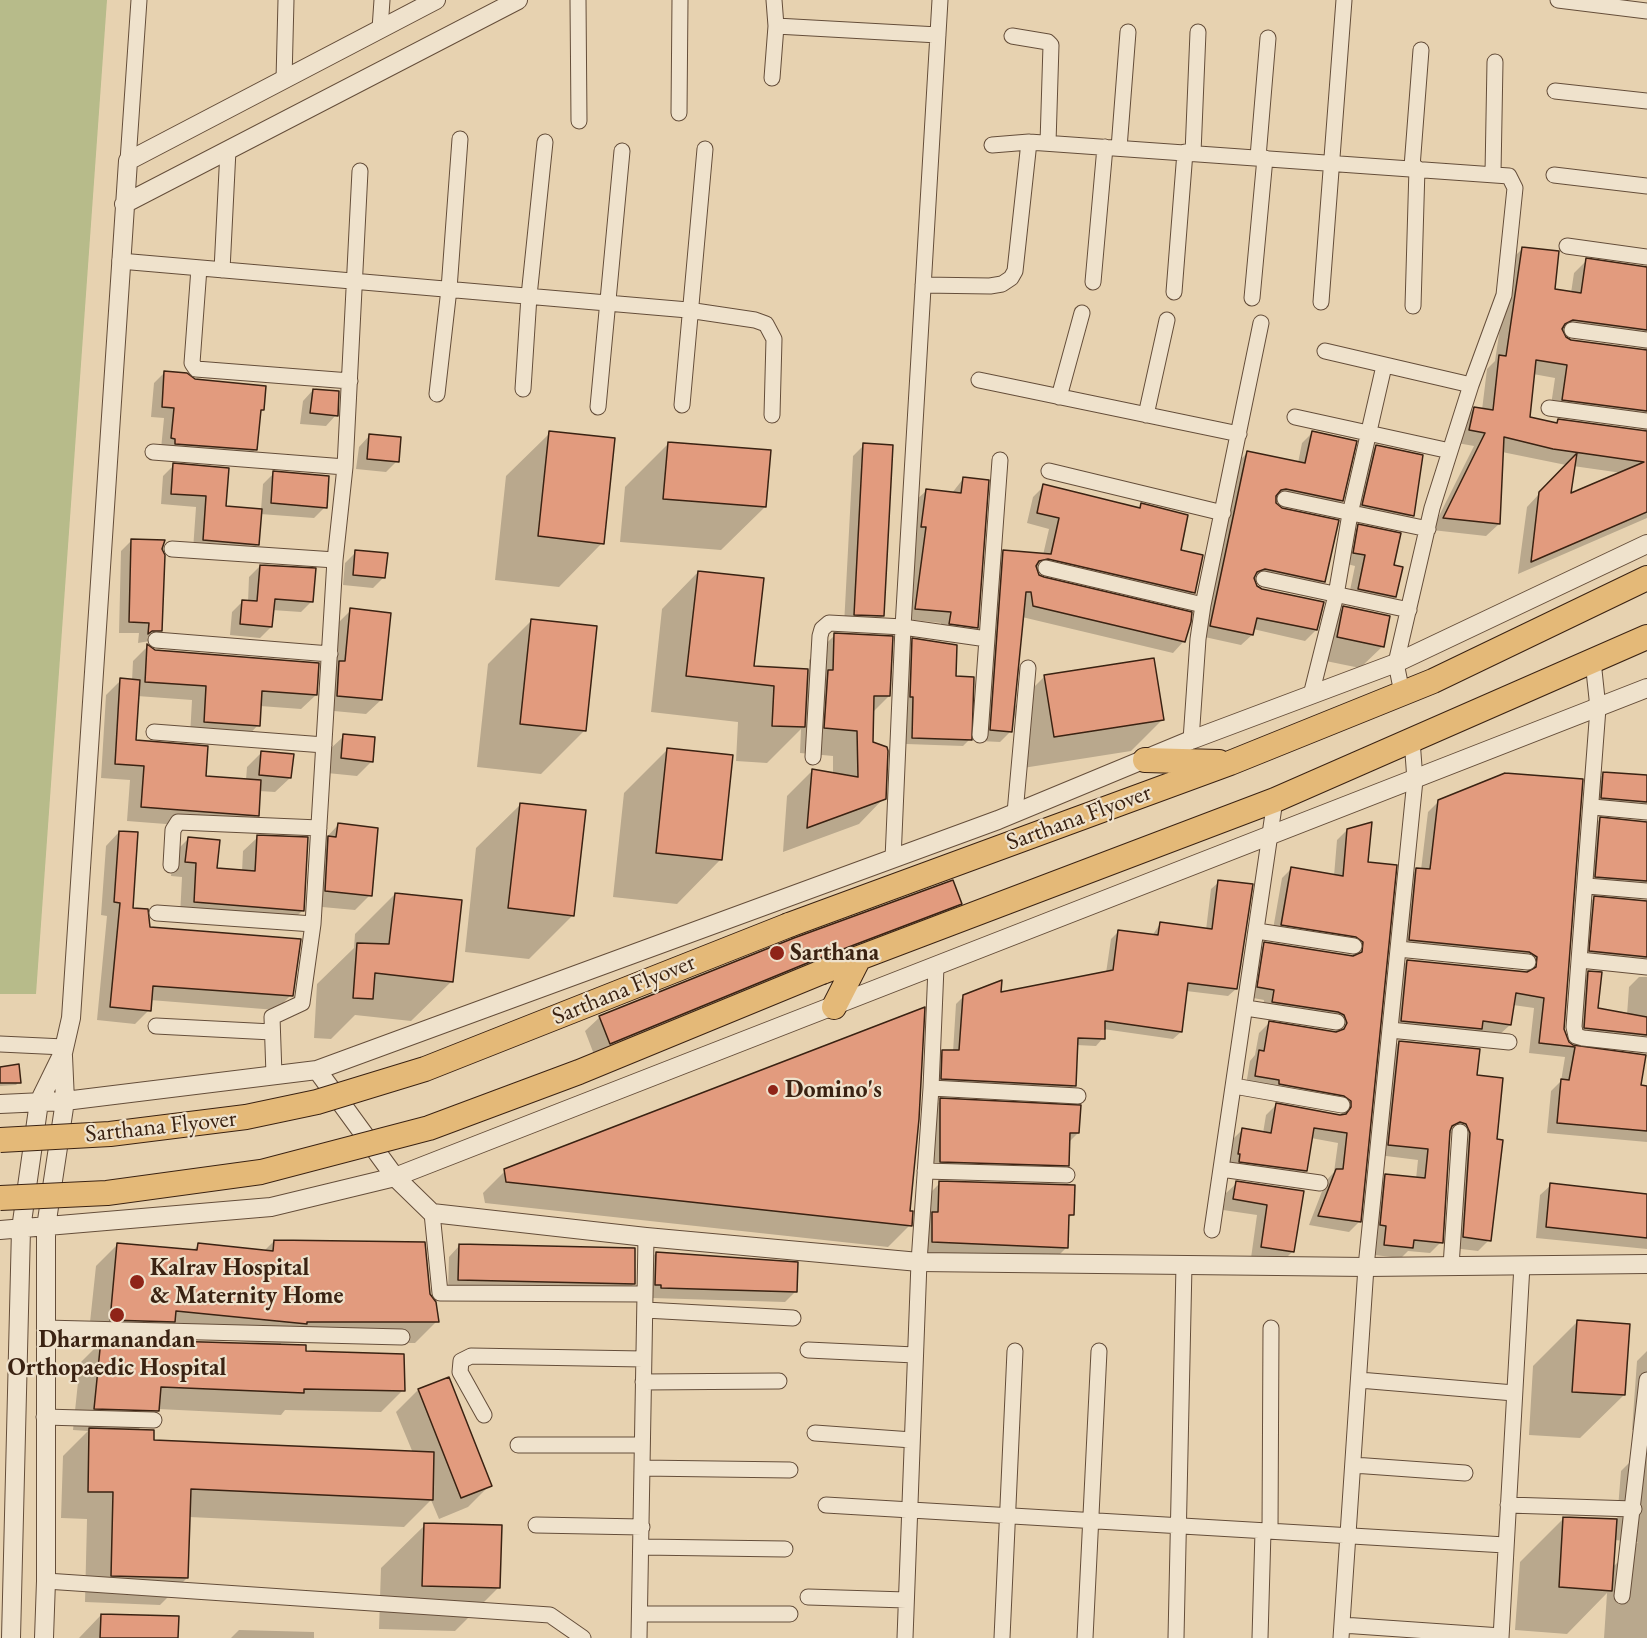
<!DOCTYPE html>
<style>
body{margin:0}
canvas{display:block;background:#e7d2b0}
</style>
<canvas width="1647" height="1638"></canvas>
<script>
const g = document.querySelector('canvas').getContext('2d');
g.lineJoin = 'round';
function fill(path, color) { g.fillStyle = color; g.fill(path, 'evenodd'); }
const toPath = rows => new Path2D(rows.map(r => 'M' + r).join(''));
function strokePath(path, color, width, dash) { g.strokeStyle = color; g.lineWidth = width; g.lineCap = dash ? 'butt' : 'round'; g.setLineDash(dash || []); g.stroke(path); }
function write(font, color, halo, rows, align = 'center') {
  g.font = font + ' "EB Garamond",serif'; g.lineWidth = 4.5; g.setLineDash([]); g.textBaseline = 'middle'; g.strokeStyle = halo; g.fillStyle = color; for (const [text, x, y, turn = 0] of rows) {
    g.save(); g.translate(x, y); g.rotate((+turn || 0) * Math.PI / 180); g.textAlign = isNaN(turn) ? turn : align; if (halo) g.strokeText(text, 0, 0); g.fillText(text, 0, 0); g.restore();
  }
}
const green = toPath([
 [0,0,107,0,36,994,0,994]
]);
const shadow = toPath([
 [1523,248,1553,291,1571,293,1574,273,1587,260,1647,268,1647,518,1518,574,1527,507,1566,465,1502,452,1499,524,1486,536,1432,530,1474,446,1457,443,1462,421,1475,408,1482,410,1487,369,1495,361,1510,261],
 [1558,333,1635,343,1647,351,1570,341],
 [1533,374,1555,378,1550,412,1635,424,1647,432,1558,421,1555,424,1528,419],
 [1573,466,1622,473,1569,495],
 [165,372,195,380,263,410,259,414,255,450,244,461,161,449,164,418,151,417,154,383],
 [313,390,336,415,326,426,300,424,303,401],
 [1313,432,1342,500,1331,511,1274,500,1275,503,1324,581,1313,592,1254,580,1256,587,1316,630,1305,641,1253,629,1252,635,1241,645,1200,636,1237,463,1248,452,1298,463,1302,443],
 [550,433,602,543,559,587,495,580,506,476],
 [369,436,397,461,386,472,356,469,359,447],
 [669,443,765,507,721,550,620,542,625,487],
 [864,445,883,616,872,626,844,625,853,456],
 [1376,446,1412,515,1402,526,1352,516,1366,457],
 [174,465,225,507,261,510,263,484,274,473,325,507,314,518,260,514,258,544,247,555,193,550,196,507,161,504,163,476],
 [963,479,977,627,966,638,939,634,941,623,905,619,915,501,926,491,952,493],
 [1044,486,1138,509,1142,505,1179,551,1194,592,1183,603,1036,569,1035,572,1042,579,1189,621,1183,642,1173,653,1022,617,1013,708,1045,676,1163,719,1131,751,1023,768,1014,714,1011,731,1000,742,980,741,993,563,1004,552,1043,555,1049,529,1027,523,1033,497],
 [1359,526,1393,566,1395,597,1384,607,1348,600,1355,566,1343,563,1348,537],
 [132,540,161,549,161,630,150,641,138,643,139,633,119,633,121,551],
 [356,552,384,577,373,588,343,585,345,563],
 [260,566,312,601,301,612,272,610,271,627,260,638,230,635,232,612,243,601,248,602,249,577],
 [698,572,753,667,809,670,809,660,835,635,889,696,872,713,871,743,884,798,859,824,783,852,787,796,812,771,833,774,833,756,800,753,801,729,767,763,736,761,738,722,651,712,662,609],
 [1344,608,1383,646,1360,668,1316,659,1322,630],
 [351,610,381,700,366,714,323,710,336,625],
 [532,620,584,731,541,774,477,767,488,664],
 [913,640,955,677,970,739,963,746,906,744,906,647],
 [148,646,155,651,316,695,301,709,260,706,258,725,244,740,190,736,192,700,137,696,134,741,204,777,246,780,247,767,262,752,290,778,275,792,259,791,257,815,243,830,127,821,130,780,101,778,106,695,121,680,132,681,133,661],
 [344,736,372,761,357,776,327,773,329,750],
 [668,749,720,860,677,904,613,897,624,793],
 [1506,774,1568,1044,1580,1049,1639,1087,1647,1088,1647,1142,1547,1133,1551,1091,1561,1081,1565,1057,1529,1053,1534,1008,1513,1005,1510,1025,1499,1035,1391,1031,1397,972,1407,961,1527,973,1526,968,1399,950,1406,880,1417,869,1421,870,1428,812,1439,801],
 [1604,774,1647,777,1647,819,1592,807,1594,783],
 [520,805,573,915,529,959,465,952,476,848],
 [1600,819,1647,823,1647,900,1644,893,1586,886,1591,828],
 [338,825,370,895,355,910,311,906,324,840],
 [1347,830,1367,863,1359,1222,1349,1232,1309,1225,1326,1181,1334,1172,1338,1143,1311,1138,1306,1171,1296,1181,1228,1164,1232,1140,1242,1130,1263,1133,1266,1115,1276,1105,1342,1116,1341,1111,1246,1085,1250,1061,1255,1055,1259,1033,1269,1023,1337,1033,1336,1028,1262,1012,1264,1000,1248,997,1255,954,1265,944,1353,957,1353,952,1272,935,1282,878,1292,868,1334,876,1337,840],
 [119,832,132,909,149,928,299,941,290,996,276,1010,150,1000,149,1010,135,1024,97,1020,107,916,101,915,106,846],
 [258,837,303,910,288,925,180,916,182,877,171,876,174,853,188,839,216,870,242,872,243,851],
 [1219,882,1236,989,1228,996,1186,991,1181,1032,1173,1039,1103,1029,1103,1038,1096,1046,1076,1045,1074,1085,1067,1093,934,1086,935,1059,943,1051,953,1052,956,1004,964,996,999,994,1106,973,1111,939,1118,932,1152,936,1160,924,1206,930,1211,889],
 [395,894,452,981,411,1021,355,1015,331,1039,314,1038,317,984,354,948,355,934],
 [1594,898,1647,902,1647,974,1581,960,1585,907],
 [960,903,946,918,595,1057,585,1031,600,1017],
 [1589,972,1596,1010,1627,1015,1629,987,1639,977,1647,977,1647,1036,1638,1045,1575,1037,1579,982],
 [1399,1042,1475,1076,1489,1240,1478,1251,1453,1248,1458,1138,1449,1132,1441,1242,1430,1253,1408,1251,1401,1258,1374,1255,1375,1186,1386,1175,1416,1179,1418,1160,1378,1155,1388,1053],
 [0,1068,19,1082,16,1085,0,1086],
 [941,1100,1078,1133,1068,1143,1067,1165,1056,1176,930,1172,930,1111],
 [505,1171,910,1225,888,1247,485,1203,483,1193],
 [940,1183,1072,1215,1067,1219,1067,1247,1056,1258,922,1253,929,1194],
 [1237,1183,1303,1192,1293,1251,1282,1262,1251,1258,1257,1215,1223,1210,1226,1193],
 [1551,1185,1647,1195,1647,1249,1536,1238,1540,1195],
 [274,1241,429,1295,437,1321,415,1343,281,1343,281,1346,304,1352,403,1390,381,1412,285,1410,281,1415,158,1409,137,1431,152,1441,413,1453,396,1412,418,1390,490,1485,468,1507,439,1519,431,1500,404,1527,189,1517,187,1578,160,1605,85,1602,87,1519,61,1518,63,1456,88,1431,73,1430,80,1363,101,1342,88,1341,96,1266,118,1244,192,1251,199,1245,264,1251],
 [161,1333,258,1343,257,1345,152,1342],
 [459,1246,634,1284,623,1294,448,1291,449,1257],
 [656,1253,796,1291,785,1302,651,1298,645,1264],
 [1577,1322,1624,1395,1580,1438,1529,1435,1533,1366],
 [1647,1351,1647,1431,1632,1430,1637,1361],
 [1647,1445,1647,1638,1604,1638,1607,1593,1567,1634,1515,1630,1520,1562,1564,1518,1617,1521,1621,1471],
 [1614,1540,1638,1542,1612,1568],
 [425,1525,498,1588,455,1631,379,1629,381,1568],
 [101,1615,177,1638,79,1638],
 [239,1630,314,1632,314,1638,231,1638]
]);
const building = toPath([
 [1522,247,1559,251,1555,289,1581,293,1586,258,1647,267,1647,330,1573,320,1565,324,1562,329,1566,337,1571,340,1647,350,1647,411,1562,400,1567,365,1536,360,1530,417,1557,423,1558,419,1647,431,1647,512,1531,562,1539,492,1577,453,1571,493,1644,462,1553,449,1504,437,1500,524,1443,518,1485,433,1469,430,1474,407,1493,410,1499,355,1506,356,1522,247],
 [164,371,187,373,195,379,266,386,264,410,261,410,257,450,175,444,175,439,171,438,174,408,162,407,164,371],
 [313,389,339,391,338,416,310,413,313,389],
 [549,431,615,438,604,544,538,536,549,431],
 [1312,431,1357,441,1343,501,1286,489,1281,490,1276,496,1276,503,1282,508,1339,520,1325,582,1265,569,1257,572,1254,578,1257,586,1262,589,1324,602,1317,630,1257,618,1253,635,1210,626,1247,451,1305,463,1312,431],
 [369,434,401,437,399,462,367,459,369,434],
 [668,442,771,450,766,507,663,499,668,442],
 [863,443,893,445,884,616,854,615,863,443],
 [1376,445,1423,455,1414,516,1362,505,1376,445],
 [173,463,229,468,226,506,262,509,259,545,203,540,206,496,171,494,173,463],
 [273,471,329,476,327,508,271,503,273,471],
 [963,477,989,480,978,628,949,624,951,612,915,609,926,527,921,527,926,489,961,493,963,477],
 [1043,484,1140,508,1141,503,1188,515,1181,550,1203,555,1195,593,1048,559,1039,561,1036,566,1039,575,1044,577,1192,612,1191,622,1185,642,1033,606,1031,592,1026,592,1012,732,990,730,1003,550,1051,554,1059,518,1037,513,1043,484],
 [1358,524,1401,533,1394,565,1403,567,1396,597,1358,589,1365,555,1353,553,1358,524],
 [131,539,165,540,162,549,165,555,162,631,152,631,148,634,149,623,129,622,131,539],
 [355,550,388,553,385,578,353,575,355,550],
 [260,565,316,568,313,602,275,599,272,627,240,624,242,600,257,601,260,565],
 [698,571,764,578,754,666,808,669,805,727,772,726,774,686,686,676,698,571],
 [1343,606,1390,616,1384,647,1337,637,1343,606],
 [350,608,391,613,382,700,337,696,339,661,345,661,350,608],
 [531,619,597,626,586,731,520,724,531,619],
 [834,633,893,636,890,696,874,696,873,742,887,747,888,751,886,799,807,828,812,769,858,777,857,731,824,728,828,670,833,670,834,633],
 [912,638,957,645,956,676,974,677,972,740,912,738,913,697,910,697,912,638],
 [147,644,155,650,319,663,317,695,262,691,260,726,204,722,206,686,145,682,147,644],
 [1154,658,1164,720,1054,737,1044,675,1154,658],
 [120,678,140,680,136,740,208,746,206,776,261,780,259,816,141,807,144,766,115,764,120,678],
 [343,734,375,737,373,762,341,758,343,734],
 [667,748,733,755,722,860,656,853,667,748],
 [261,751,294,754,291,778,259,775,261,751],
 [1603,772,1647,775,1647,802,1601,798,1603,772],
 [1505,773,1583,779,1564,1029,1569,1042,1573,1045,1646,1055,1641,1085,1647,1086,1647,1131,1557,1123,1561,1079,1569,1080,1575,1047,1539,1043,1544,998,1516,993,1511,1025,1483,1021,1482,1029,1401,1021,1407,960,1527,972,1536,967,1537,957,1529,952,1409,940,1416,868,1430,869,1438,800,1505,773],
 [520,803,586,810,574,916,508,908,520,803],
 [1600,817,1647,822,1647,881,1595,877,1600,817],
 [1372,822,1368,862,1397,865,1361,1222,1318,1216,1336,1169,1343,1169,1347,1133,1314,1128,1307,1171,1239,1162,1240,1154,1238,1154,1242,1128,1271,1133,1276,1103,1340,1115,1346,1114,1351,1107,1351,1101,1344,1096,1279,1084,1279,1080,1255,1076,1259,1050,1264,1051,1269,1021,1336,1032,1344,1029,1347,1023,1344,1015,1338,1012,1272,1002,1274,990,1257,987,1264,942,1353,956,1362,952,1363,942,1356,937,1281,925,1291,867,1343,876,1347,829,1372,822],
 [338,823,378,828,372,896,325,891,328,836,336,837,338,823],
 [119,831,138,832,133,908,148,909,150,927,301,939,293,996,153,986,151,1011,110,1007,120,903,114,902,119,831],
 [257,835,308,837,304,911,194,902,196,863,185,862,188,837,220,840,217,868,255,871,257,835],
 [953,880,962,904,817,959,610,1044,599,1016,794,938,953,880],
 [1218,880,1253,884,1237,989,1188,983,1182,1032,1105,1021,1105,1039,1078,1038,1076,1086,941,1079,942,1050,959,1050,963,995,1002,980,1001,992,1113,970,1118,930,1158,935,1160,922,1212,929,1218,880],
 [395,893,462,900,453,982,375,973,373,999,353,998,357,943,389,944,395,893],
 [1594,896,1647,901,1647,957,1589,951,1594,896],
 [1588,971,1602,972,1598,1008,1647,1017,1647,1035,1584,1028,1588,971],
 [925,1007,919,1119,910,1211,913,1211,912,1226,506,1182,504,1169,925,1007],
 [1399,1041,1480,1049,1477,1075,1503,1078,1497,1139,1503,1140,1491,1241,1463,1237,1470,1133,1466,1124,1460,1122,1452,1126,1450,1131,1443,1243,1414,1240,1413,1248,1384,1245,1386,1226,1380,1225,1385,1174,1425,1178,1428,1149,1388,1145,1399,1041],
 [19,1064,21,1083,0,1083,0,1067,19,1064],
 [940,1098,1081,1105,1079,1133,1070,1133,1069,1166,940,1162,940,1098],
 [939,1181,1075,1185,1074,1215,1069,1215,1068,1248,932,1242,932,1212,938,1212,939,1181],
 [1236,1181,1304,1191,1294,1252,1261,1247,1267,1205,1233,1199,1236,1181],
 [1550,1183,1647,1194,1647,1238,1546,1227,1550,1183],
 [274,1240,425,1242,430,1294,436,1302,439,1322,307,1322,307,1324,176,1311,175,1322,110,1320,117,1243,197,1250,198,1243,273,1251,274,1240],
 [459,1244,635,1248,635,1284,458,1280,459,1244],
 [656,1252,798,1262,797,1292,661,1288,661,1285,655,1285,656,1252],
 [1577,1320,1630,1324,1625,1395,1572,1392,1577,1320],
 [101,1339,306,1345,306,1351,404,1354,405,1391,304,1389,304,1393,161,1387,159,1411,94,1409,101,1339],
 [449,1377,492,1486,461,1498,418,1389,449,1377],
 [89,1428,154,1430,154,1440,434,1452,433,1500,191,1489,188,1578,111,1576,113,1492,88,1492,89,1428],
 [1563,1517,1617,1519,1612,1591,1559,1587,1563,1517],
 [424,1523,502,1525,500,1588,422,1586,424,1523],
 [101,1614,179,1616,178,1638,100,1638,101,1614]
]);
const minor = toPath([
 [578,0,579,121],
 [1558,0,1647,11],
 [776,26,938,35],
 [380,29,382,0],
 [1012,36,1048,42,1051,45,1048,143],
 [772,78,776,26,774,0],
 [284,80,286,0],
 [1555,91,1647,101],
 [679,113,680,0],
 [992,145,1029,142,1509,176,1515,188,1504,295,1471,385,1432,508,1396,663,1402,693],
 [1119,148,1128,32],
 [1193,153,1198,32],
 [1258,157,1268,38],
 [128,161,139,0],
 [1412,167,1421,50],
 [1493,173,1495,62],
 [1554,175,1647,186],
 [1567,246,1647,257],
 [120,261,688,310,755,320,766,324,774,339,772,415],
 [199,268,192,363,196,369,350,381],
 [222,270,228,150],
 [1093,282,1105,147],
 [923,285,990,286,1002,284,1011,278,1015,271,1029,142],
 [1174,292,1185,152],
 [1252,298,1265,158],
 [1321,302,1344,0],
 [1413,306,1417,168],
 [1572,330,1647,340],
 [1325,351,1471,385],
 [979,380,1239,434],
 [523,389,529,296,545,142],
 [437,394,449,289,460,139],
 [1059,397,1082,313],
 [682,405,705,149],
 [598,407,622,151],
 [1549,408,1647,421],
 [1146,415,1167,320],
 [1295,417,1450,451],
 [153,452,345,467],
 [1049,471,1223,513],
 [1285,499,1428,529],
 [172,549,335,560],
 [1046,568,1203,605],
 [1264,579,1409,610],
 [156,640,330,654],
 [1593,661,1598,708,1574,1027,1576,1036,1583,1038,1647,1045],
 [1311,695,1336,595,1350,514,1384,366],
 [154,732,324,745],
 [980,735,1000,460],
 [1191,740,1198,639,1203,605,1261,323],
 [813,757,820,636,822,629,829,623,903,627,987,639],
 [1593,807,1647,812],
 [1015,813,1028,668],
 [893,859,903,627,940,0],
 [171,865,173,830,178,822,319,828],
 [1587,886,1647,891],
 [157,913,313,924],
 [1257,931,1354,946],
 [1398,949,1528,962],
 [1580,960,1647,967],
 [1246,1008,1337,1022],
 [156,1026,272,1032],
 [1390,1030,1509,1042],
 [0,1044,64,1047],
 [274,1075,272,1017,302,1003,313,924,335,560,345,467,360,171],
 [1234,1086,1342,1105],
 [931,1088,1078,1096],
 [1221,1169,1320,1183],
 [925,1171,1067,1175],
 [432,1213,440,1293,644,1294],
 [1212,1230,1275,800],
 [1451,1266,1460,1132],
 [645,1310,793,1318],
 [45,1328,402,1337],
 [808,1350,915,1355],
 [1359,1380,1514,1393],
 [643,1382,779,1381],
 [484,1415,460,1372,461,1361,471,1356,643,1359],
 [44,1417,154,1420],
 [815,1433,912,1440],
 [518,1445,641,1445],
 [1353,1465,1465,1473],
 [642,1468,790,1470],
 [826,1505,1505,1545],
 [1508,1505,1634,1509],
 [536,1525,642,1527],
 [1270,1531,1271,1328],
 [642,1547,785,1549],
 [46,1581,550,1615,583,1638],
 [1622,1596,1647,1380],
 [808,1597,906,1600],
 [640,1614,790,1614],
 [1342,1625,1501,1636],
 [639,1638,646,1237],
 [905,1638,919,1262,931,1088,936,967],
 [1002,1638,1015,1351],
 [1085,1638,1099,1351],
 [1176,1638,1184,1265],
 [1260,1638,1263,1531],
 [1341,1638,1366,1267,1415,780,1412,740],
 [1501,1638,1522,1265]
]);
const tertiary = toPath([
 [124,204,518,0],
 [317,1070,395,1177,432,1213,646,1237,919,1262,1366,1267,1647,1264],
 [0,1104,65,1101,317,1070,998,820,1191,740,1396,663,1647,544],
 [0,1230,271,1207,395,1177,1647,688],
 [11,1638,21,1229,39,1102,63,1053,71,1018,128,161,436,0],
 [44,1638,46,1581,46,1227,65,1101,63,1056]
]);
const primary = toPath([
 [1145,760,1219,762],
 [789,925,1230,763,1433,681,1647,578],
 [822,972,1275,800,1647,637],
 [834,1007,859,958]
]);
const primaryBridge = toPath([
 [0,1140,110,1134,246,1117,317,1102,425,1069,789,925],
 [0,1198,107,1193,261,1172,429,1128,579,1072,822,972]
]);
const markers = [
 [777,953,8,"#8f2418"],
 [773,1090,6,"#8f2418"],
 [137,1282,8,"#8f2418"],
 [117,1315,8,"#8f2418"]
];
const streetNames = [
 ["Sarthana Flyover",1079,818,-20],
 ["Sarthana Flyover",624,990,-22],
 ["Sarthana Flyover",161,1127,-6]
];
const poiNames = [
 ["Sarthana",790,953],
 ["Domino's",785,1090],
 ["Kalrav Hospital",150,1268],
 ["& Maternity Home",150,1296],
 ["Dharmanandan",117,1340,"center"],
 ["Orthopaedic Hospital",117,1368,"center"]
];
fill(green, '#b7bb8a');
fill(shadow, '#0003');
fill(building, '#e29b7e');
strokePath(building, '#3a2212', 1.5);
strokePath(minor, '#654e3a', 17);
strokePath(tertiary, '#654e3a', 20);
strokePath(primary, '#3a2212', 26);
strokePath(minor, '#efe2cc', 15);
strokePath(tertiary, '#efe2cc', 18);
strokePath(primary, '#e4b978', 24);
strokePath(primaryBridge, '#3a2212', 26, []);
strokePath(primaryBridge, '#e4b978', 24);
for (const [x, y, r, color] of markers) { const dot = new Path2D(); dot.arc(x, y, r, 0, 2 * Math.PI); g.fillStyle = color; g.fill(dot); strokePath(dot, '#efe2cc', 2); }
write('24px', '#3a2212', '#efe2cc', streetNames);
write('bold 24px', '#3a2212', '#efe2cc', poiNames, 'left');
</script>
